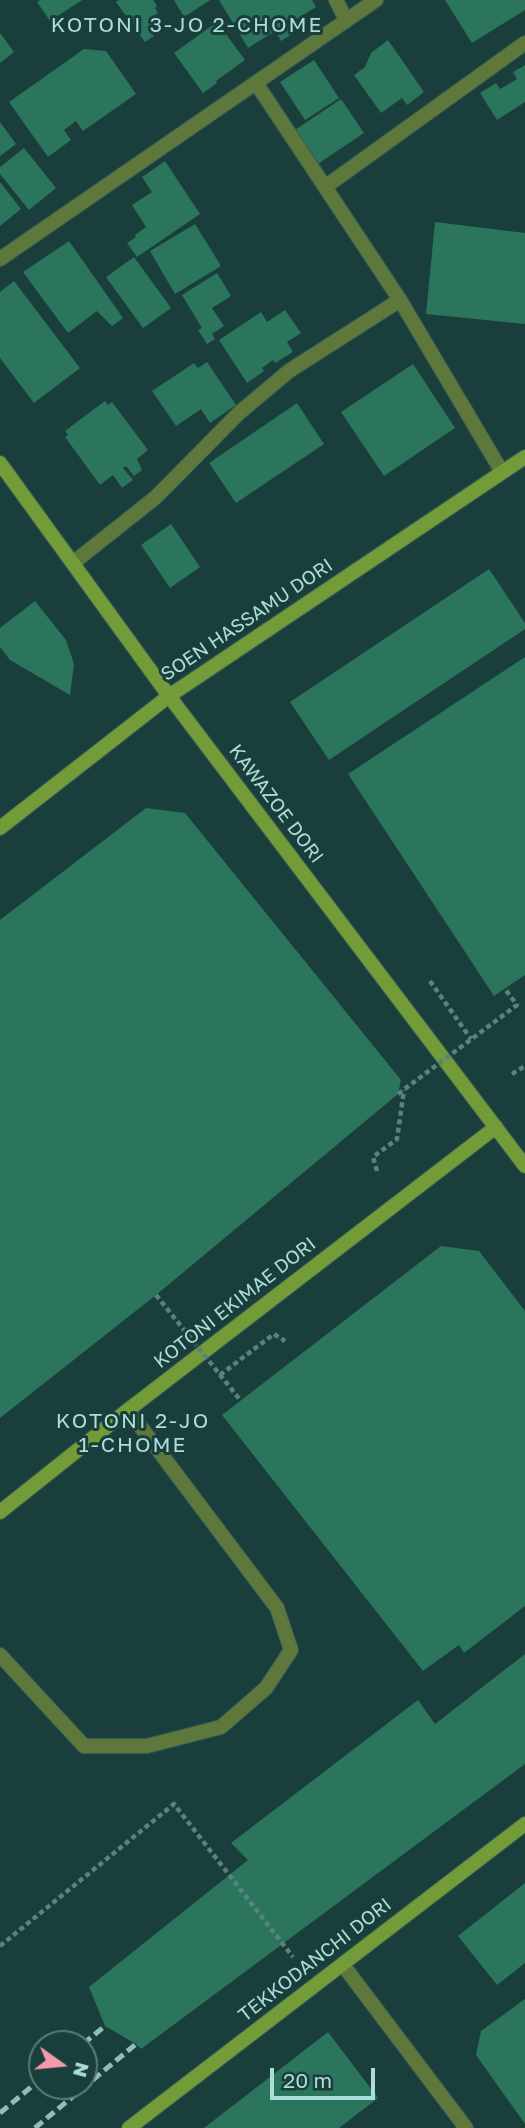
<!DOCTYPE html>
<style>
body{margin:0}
#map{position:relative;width:525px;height:2128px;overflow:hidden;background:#1a3e3b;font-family:"Golos Text",sans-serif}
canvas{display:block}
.north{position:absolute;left:28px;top:2030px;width:70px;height:70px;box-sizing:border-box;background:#1a3e3b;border:2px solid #547e7a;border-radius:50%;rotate:105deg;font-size:19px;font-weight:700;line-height:28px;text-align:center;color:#acded9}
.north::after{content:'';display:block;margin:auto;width:24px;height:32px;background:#f39aaa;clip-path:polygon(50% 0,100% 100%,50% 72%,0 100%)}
.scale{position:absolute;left:270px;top:2068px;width:105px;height:32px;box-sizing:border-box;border:4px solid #acded9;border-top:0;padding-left:9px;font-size:21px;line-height:24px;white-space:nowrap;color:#acded9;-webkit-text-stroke:5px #1a3e3b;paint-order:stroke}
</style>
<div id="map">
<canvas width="525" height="2128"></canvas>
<div class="north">N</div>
<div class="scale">20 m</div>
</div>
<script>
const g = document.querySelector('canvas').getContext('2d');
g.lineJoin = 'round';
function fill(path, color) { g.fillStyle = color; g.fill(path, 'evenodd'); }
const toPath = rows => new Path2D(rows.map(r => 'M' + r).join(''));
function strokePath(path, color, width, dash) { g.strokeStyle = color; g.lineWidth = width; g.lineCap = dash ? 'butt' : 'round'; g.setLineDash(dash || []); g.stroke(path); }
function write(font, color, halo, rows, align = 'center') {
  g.font = font + ' "Golos Text",sans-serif'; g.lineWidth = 6; g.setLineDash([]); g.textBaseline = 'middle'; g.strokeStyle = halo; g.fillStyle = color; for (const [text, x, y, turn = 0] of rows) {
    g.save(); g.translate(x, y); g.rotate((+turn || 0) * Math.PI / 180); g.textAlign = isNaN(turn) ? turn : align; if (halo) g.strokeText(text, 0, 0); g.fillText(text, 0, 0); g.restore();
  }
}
const building = toPath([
 [40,0,82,0,50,21,37,2],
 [119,0,153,0,157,6,155,8,158,13,150,18,156,26,150,30,154,36,145,42,116,2],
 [174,0,210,0,184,17],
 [219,0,312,0,316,7,288,24,294,33,281,41,275,31,248,48],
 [445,0,525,0,525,10,472,43],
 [217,22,245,60,216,81,217,83,203,93,174,53],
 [0,33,14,52,0,63],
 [388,40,424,92,407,105,402,98,381,113,354,75,365,67,371,53],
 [84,49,106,51,136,94,83,131,76,121,64,130,71,140,48,157,9,102],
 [314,60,339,98,305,120,280,82],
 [525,65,525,102,497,120,480,93,496,83,500,89,517,79,513,72],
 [341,99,364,133,318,164,295,130],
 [0,122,16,144,0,156],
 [24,148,56,188,29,210,0,174,0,167],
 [165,161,200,214,137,257,127,243,136,237,135,235,146,227,132,205,152,192,142,177],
 [0,182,21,209,0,226],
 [435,222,525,233,525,324,426,314],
 [195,224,221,266,175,294,150,251],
 [69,241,123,318,112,326,97,311,68,333,23,272],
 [134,257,171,308,143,328,106,277],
 [217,273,231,296,212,308,224,326,212,334,215,339,207,344,198,330,202,328,182,295],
 [14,281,80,368,34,403,0,358,0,292],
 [285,310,301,333,287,342,293,352,275,363,273,360,262,368,264,371,247,383,219,340,261,312,267,322],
 [207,362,236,405,210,423,201,409,176,426,152,391,194,363,198,368],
 [413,364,455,428,384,476,341,412],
 [105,401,108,405,112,402,148,450,137,459,142,470,134,476,126,466,123,468,133,480,122,488,113,475,100,485,65,437,68,435,65,431],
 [297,403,324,444,236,503,209,463],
 [171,524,200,567,170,588,141,545],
 [489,569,525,623,525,629,329,760,290,702],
 [35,601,66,640,74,664,70,695,10,660,0,647,0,628],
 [525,657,525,975,494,996,348,774],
 [146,808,185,813,401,1080,398,1094,156,1295,0,1418,0,920],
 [441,1246,479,1251,525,1311,525,1606,464,1653,459,1645,423,1671,222,1415],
 [525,1654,525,1764,141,2049,136,2044,105,2026,89,1987,248,1860,231,1843,418,1700,435,1724],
 [525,1883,525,1963,497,1985,458,1936],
 [525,1999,525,2124,476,2055,481,2031],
 [328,2032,378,2098,339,2128,204,2128]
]);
const path = toPath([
 [430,981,471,1039],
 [512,1074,525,1066],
 [377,1171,373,1157,397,1139,404,1090],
 [220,1375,274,1334,285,1341],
 [0,1946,174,1804,293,1957]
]);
const street = toPath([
 [336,0,346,20],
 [256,83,400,300,502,472],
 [325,187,525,43],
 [0,259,376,0],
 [73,563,156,497,239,413,289,371,400,300],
 [0,1655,84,1746,147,1746,221,1727,266,1688,291,1650,277,1608,128,1410],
 [343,1965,466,2128]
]);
const secondary = toPath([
 [0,463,169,696,525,1166],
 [0,828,169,696,525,457],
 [0,1512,128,1410,496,1127],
 [129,2128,525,1824]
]);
const rail = toPath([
 [83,2044,105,2026],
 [0,2113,42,2078],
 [35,2128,136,2044]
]);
const pathBridge = toPath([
 [398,1094,517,1005,505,989],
 [156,1295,241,1401]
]);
const streetNames = [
 ["SOEN HASSAMU DORI",247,620,-34],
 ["KAWAZOE DORI",276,804,53],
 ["KOTONI EKIMAE DORI",235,1303,-38],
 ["TEKKODANCHI DORI",315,1960,-38]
];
const neighbourhoodNames = [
 ["KOTONI 3-JO 2-CHOME",187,25],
 ["KOTONI 2-JO",133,1421],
 ["1-CHOME",133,1445]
];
fill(building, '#2b755d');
strokePath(street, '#345b57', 16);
strokePath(secondary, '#345b57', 16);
strokePath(path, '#598380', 4.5, [5, 3.5]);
strokePath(street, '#5e783c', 14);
strokePath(secondary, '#739b37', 14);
strokePath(rail, '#8ebeb9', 5, [10, 5]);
strokePath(pathBridge, '#598380', 4.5, [5, 3.5]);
write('19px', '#acded9', '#1a3e3b', streetNames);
g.letterSpacing = '2px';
write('21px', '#acded9', '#1a3e3b', neighbourhoodNames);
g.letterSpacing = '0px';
</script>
